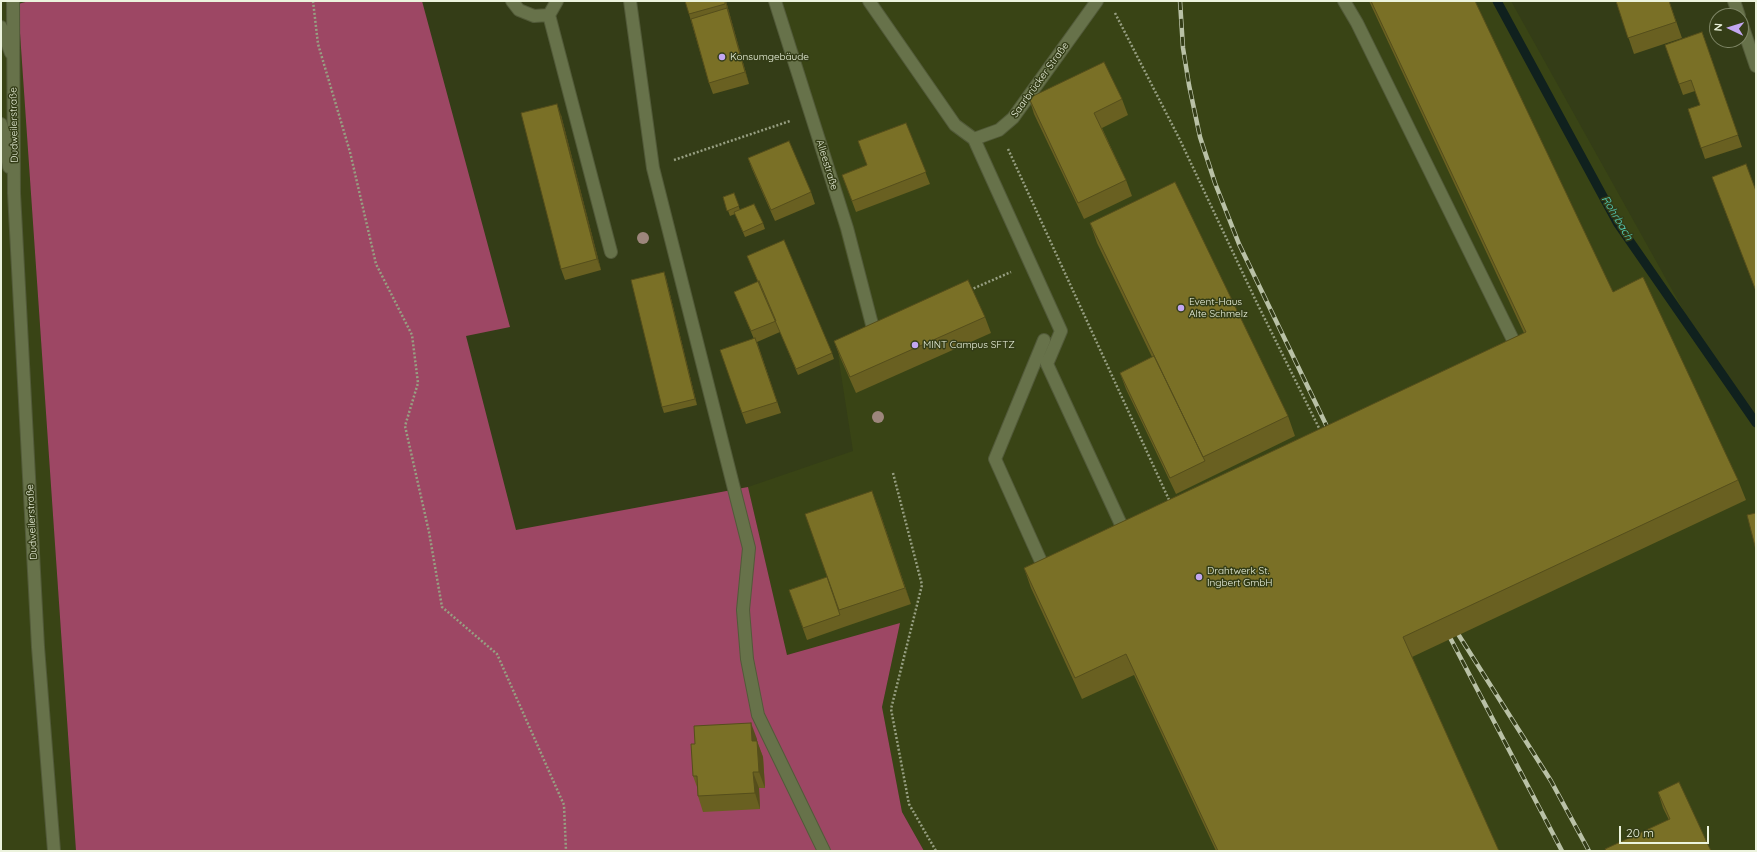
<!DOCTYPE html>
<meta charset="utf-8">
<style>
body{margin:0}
#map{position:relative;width:1757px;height:852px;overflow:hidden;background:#343d17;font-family:Quicksand,sans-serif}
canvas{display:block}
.frame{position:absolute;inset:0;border:2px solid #ecf3dd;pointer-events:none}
.north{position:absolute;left:1709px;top:8px;width:40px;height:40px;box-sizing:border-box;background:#343d17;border:1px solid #7e8666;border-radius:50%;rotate:274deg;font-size:11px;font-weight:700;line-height:16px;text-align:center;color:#ecf3dd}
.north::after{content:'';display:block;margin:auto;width:14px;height:18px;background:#c3a7f2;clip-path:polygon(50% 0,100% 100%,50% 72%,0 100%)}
.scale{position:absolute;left:1619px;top:826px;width:90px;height:18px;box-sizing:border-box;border:2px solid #ecf3dd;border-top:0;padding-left:5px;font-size:12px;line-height:14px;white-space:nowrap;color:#ecf3dd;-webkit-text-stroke:3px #343d17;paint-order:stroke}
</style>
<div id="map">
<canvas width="1757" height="852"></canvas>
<div class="frame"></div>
<div class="north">N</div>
<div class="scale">20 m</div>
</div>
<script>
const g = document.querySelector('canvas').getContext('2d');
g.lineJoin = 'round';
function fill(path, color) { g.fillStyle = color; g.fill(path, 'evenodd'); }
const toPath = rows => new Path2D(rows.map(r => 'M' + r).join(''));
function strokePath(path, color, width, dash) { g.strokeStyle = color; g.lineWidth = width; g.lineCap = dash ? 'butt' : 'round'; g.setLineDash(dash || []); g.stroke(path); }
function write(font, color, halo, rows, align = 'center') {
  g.font = font + ' Quicksand,sans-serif'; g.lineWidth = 3; g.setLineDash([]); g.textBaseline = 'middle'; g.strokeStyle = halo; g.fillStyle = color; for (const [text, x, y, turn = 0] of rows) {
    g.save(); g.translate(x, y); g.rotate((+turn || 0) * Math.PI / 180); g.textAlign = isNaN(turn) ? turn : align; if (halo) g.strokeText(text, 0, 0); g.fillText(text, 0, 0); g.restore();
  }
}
const built = toPath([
 [1,1,29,1,18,4,76,851,1,851],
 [779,1,1511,1,1709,356,1756,415,1756,851,924,851,902,812,882,707,900,623,787,655,748,487,853,451,838,355,868,339]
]);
const forest = toPath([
 [29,1,422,1,510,327,466,336,516,530,748,487,787,655,900,623,882,707,902,812,924,851,76,851,18,4]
]);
const stream = toPath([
 [1497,1,1618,224,1756,423]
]);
const path = toPath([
 [313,1,318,44,350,152,376,264,412,335,418,383,405,426,429,532,442,607,497,654,564,805,566,851],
 [1115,13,1180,140,1255,299,1321,432],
 [1008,149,1170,502],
 [674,160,790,121],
 [970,290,1011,272],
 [893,473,922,585,891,709,909,804,936,851]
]);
const lane = toPath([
 [512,1,519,10,534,16,549,15,557,1],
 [630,1,653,168,749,548,743,610,747,659,758,715,824,851],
 [775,1,847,228,874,332],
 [869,1,955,125,974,139,999,130,1013,118,1097,1],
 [1344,1,1357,23,1515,344],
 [549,15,611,252],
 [974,139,1061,331,1047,364,1124,531],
 [1043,566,995,459,1044,340]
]);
const secondary = toPath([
 [13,1,14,193,38,647,54,851],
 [1734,1,1739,16],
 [1741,22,1756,66],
 [1,27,11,53],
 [1,124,9,167]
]);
const rail = toPath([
 [1180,1,1183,48,1189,85,1200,137,1215,183,1239,244,1331,435],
 [1453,626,1551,781,1589,851],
 [1445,628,1562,851]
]);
const trees = [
 [643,238],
 [878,417]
];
const wall = toPath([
 [726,1,749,84,713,94,709,83,689,14],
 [1369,1,1475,1,1613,292,1738,480,1746,500,1412,657,1499,851,1216,851,1134,675,1082,699,1031,588,1024,568,1524,333],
 [1616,1,1669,1,1682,38,1634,54],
 [1702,32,1742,147,1705,159,1688,109,1700,105,1695,91,1683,95,1665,45],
 [1029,98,1122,99,1128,115,1102,128,1126,180,1132,196,1084,219,1034,114],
 [561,115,601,270,565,280,561,269],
 [906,123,930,184,856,212,842,175,867,165,858,141],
 [748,158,811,192,815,204,775,221,752,169],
 [734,193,740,210,763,223,765,229,745,237,735,214,730,216,723,197],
 [1090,223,1288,416,1295,436,1176,494,1126,389,1120,373,1152,357,1097,243],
 [747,256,832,353,834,359,798,375,780,332,757,342,781,413,746,424,742,413,754,339,734,292,758,282],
 [664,272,666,278,697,405,664,413,662,407],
 [985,317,991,333,856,393,840,357,834,341],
 [878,507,911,604,844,627,844,626,844,627,807,640,789,590,827,577],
 [757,739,757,741,763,757,765,788,759,788,760,809,703,812,698,796,697,787,693,776],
 [1658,792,1711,851,1669,820,1663,808]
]);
const shadedWall = toPath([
 [725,1,726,1,749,84,745,72],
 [557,104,561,115,601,270,597,259],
 [664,272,666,278,697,405,695,399],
 [872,491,878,507,911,604,905,588],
 [751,723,757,739,758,757,752,741],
 [757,741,763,757,765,788,759,772],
 [753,772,759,788,760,809,755,793]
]);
const building = toPath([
 [685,1,725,1,725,4,689,14,685,1],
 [1371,1,1475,1,1613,292,1643,277,1738,480,1403,637,1499,851,1218,851,1126,654,1075,678,1024,568,1526,332,1371,1],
 [1616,1,1669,1,1676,22,1628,38,1616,1],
 [727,8,745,72,709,83,691,19,727,8],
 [1702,32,1738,135,1701,148,1688,109,1700,105,1691,80,1679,84,1665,45,1702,32],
 [1104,62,1122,99,1094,113,1126,180,1078,203,1029,98,1104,62],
 [557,104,597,259,561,269,521,113,557,104],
 [906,123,926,172,852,201,842,175,867,165,858,141,906,123],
 [789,141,811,192,771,210,748,158,789,141],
 [1746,164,1756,191,1756,291,1712,177,1746,164],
 [1175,182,1288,416,1203,457,1090,223,1175,182],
 [734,193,739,206,727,211,723,197,734,193],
 [754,204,763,223,743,232,734,212,754,204],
 [784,240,832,353,796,369,747,256,784,240],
 [664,272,695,399,662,407,631,280,664,272],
 [968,280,985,317,850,377,834,341,968,280],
 [759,281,776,321,751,331,734,292,759,281],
 [755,338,777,402,742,413,720,350,755,338],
 [1154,356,1205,461,1170,478,1120,373,1154,356],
 [872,491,905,588,839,610,805,514,872,491],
 [1756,513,1756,550,1747,515,1756,513],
 [827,577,840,615,803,628,789,590,827,577],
 [751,723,752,741,757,741,759,772,753,772,755,793,698,796,697,776,693,776,691,744,695,744,694,726,751,723],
 [1679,782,1711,851,1606,851,1605,849,1670,819,1658,792,1679,782]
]);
const markers = [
 [722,57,4,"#c3a7f2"],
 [1181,308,4,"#c3a7f2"],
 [915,345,4,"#c3a7f2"],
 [1199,577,4,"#c3a7f2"]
];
const poiNames = [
 ["Konsumgebäude",730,57],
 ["Event-Haus",1189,302],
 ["Alte Schmelz",1189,314],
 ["MINT Campus SFTZ",923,345],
 ["Drahtwerk St.",1207,571],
 ["Ingbert GmbH",1207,583]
];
const streetNames = [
 ["Saarbrücker Straße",1040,80,-54],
 ["Dudweilerstraße",14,125,-91],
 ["Alleestraße",827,165,73],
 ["Dudweilerstraße",32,522,-93]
];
const waterNames = [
 ["Rohrbach",1617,218,59]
];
fill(built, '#394415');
fill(forest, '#9d4764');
strokePath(stream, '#10211e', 9);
strokePath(lane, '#525a39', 14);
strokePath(secondary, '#525a39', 14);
strokePath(path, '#979f82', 2.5, [2, 2]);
strokePath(lane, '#67724a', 12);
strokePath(secondary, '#67724a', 12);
strokePath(rail, '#b9c1a6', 4.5);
strokePath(rail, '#343d17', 3, [9]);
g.fillStyle = '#9d867c';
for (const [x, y] of trees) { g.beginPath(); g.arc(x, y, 6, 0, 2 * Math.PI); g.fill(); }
fill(wall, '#696021');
fill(shadedWall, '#554e1b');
fill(building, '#7a7026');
strokePath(building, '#554e1b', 1);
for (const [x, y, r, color] of markers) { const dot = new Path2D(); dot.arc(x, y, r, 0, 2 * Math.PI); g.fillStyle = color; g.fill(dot); strokePath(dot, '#343d17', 1.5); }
write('10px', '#ecf3dd', '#343d17', poiNames, 'left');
write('10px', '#ecf3dd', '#343d17', streetNames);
write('italic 11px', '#55d8c4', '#343d17', waterNames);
</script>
